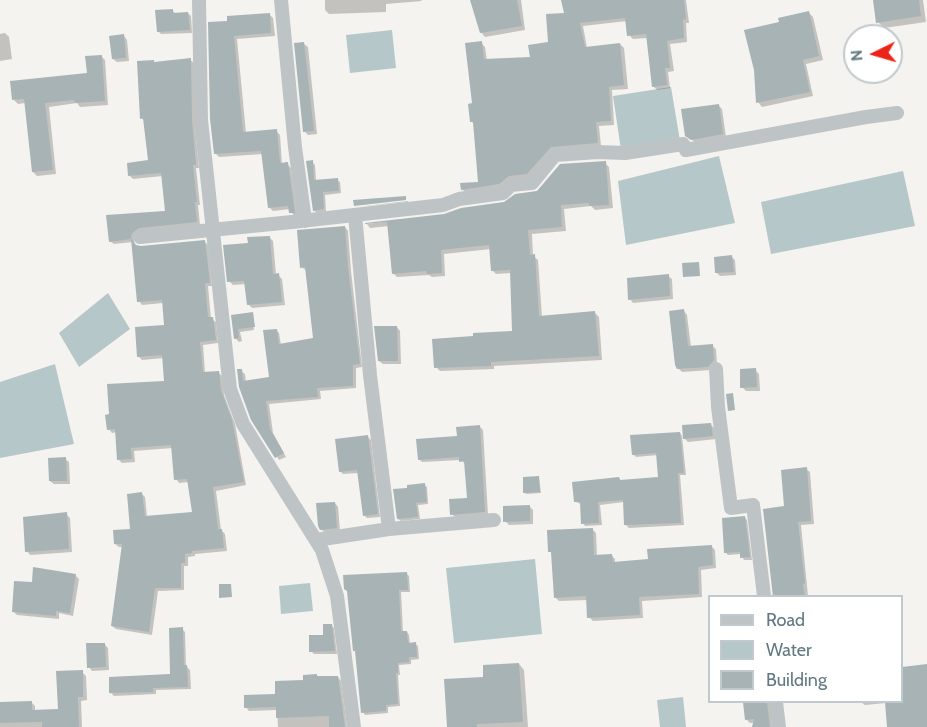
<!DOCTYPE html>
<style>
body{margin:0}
#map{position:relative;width:927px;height:727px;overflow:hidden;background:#f4f3ef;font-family:Cabin,sans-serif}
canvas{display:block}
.legend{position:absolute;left:708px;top:595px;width:195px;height:108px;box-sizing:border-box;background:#fff;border:2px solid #c0c9cd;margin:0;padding:8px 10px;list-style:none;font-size:18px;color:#617982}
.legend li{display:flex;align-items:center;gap:12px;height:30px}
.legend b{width:30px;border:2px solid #c0c9cd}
.north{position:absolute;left:843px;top:24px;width:60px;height:60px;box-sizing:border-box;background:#fff;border:2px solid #c0c9cd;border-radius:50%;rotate:265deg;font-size:16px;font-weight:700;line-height:24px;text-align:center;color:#617982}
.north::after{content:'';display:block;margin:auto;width:21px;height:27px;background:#ec2417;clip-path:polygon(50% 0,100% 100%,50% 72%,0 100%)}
</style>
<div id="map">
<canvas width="927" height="727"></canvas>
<ul class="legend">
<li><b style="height:8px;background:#bec4c6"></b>Road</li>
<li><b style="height:16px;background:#b6c7c9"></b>Water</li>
<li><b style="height:16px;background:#a7b3b5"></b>Building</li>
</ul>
<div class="north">N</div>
</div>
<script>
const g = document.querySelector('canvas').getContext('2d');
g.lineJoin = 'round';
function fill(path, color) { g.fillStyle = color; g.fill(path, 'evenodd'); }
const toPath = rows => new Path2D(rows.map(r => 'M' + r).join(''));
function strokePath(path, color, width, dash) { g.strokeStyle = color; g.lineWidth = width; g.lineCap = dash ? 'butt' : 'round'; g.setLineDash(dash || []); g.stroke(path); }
const water = toPath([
 [392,30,396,68,350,73,346,35],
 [671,87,680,141,621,150,613,96],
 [719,156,735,223,626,245,618,181],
 [903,171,915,226,771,254,761,202],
 [108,293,130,329,79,367,59,333],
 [55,364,74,444,0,458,0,382],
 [535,559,542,634,454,643,446,568],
 [310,583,313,611,281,614,279,586],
 [683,697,686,727,660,727,657,700]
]);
const shadow = toPath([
 [325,0,421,0,422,1,386,4,386,12,329,14,325,10],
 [471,0,521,0,525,30,485,37,481,32],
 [562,0,686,0,689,23,686,23,687,42,670,44,674,71,668,72,670,88,657,90,653,86,647,38,633,39,629,35,627,21,583,26,587,48,620,44,624,48,628,89,612,90,614,125,599,126,601,146,555,150,531,178,503,188,466,193,462,189,480,184,475,125,471,121,481,43,485,47,487,61,531,58,550,43,566,15],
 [874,0,923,0,926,22,884,28,878,22],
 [172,10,175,13,188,13,191,16,192,33,161,34,158,31],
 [809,13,813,17,823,60,806,64,813,96,762,107,758,102,781,23],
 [269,14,273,18,275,36,237,39,246,133,276,131,280,135,282,164,287,164,291,168,298,216,294,216,290,209,273,211,269,207,263,154,219,157,215,153,229,22],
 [5,33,9,37,12,59,0,61,0,34],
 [124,36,127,40,129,61,117,62,113,59],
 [304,44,308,47,317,134,308,135,304,131],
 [101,56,105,60,108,105,80,107,77,103,49,107,56,174,37,176,33,172,26,103,18,104,14,100,88,74],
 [190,60,194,63,195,125,199,168,196,168,200,205,198,205,200,225,135,236,134,243,136,247,204,241,208,245,212,286,208,286,211,319,216,322,218,343,203,345,205,373,218,372,222,376,224,395,235,424,246,485,216,491,221,530,225,534,227,551,195,554,195,556,188,557,188,566,184,566,184,590,158,591,152,635,116,629,112,626,123,547,119,547,115,544,132,530,142,494,145,497,147,517,193,513,189,482,179,483,176,479,173,448,134,451,135,462,122,463,119,460,117,432,112,433,109,429,165,382,164,358,142,360,138,356,165,326,163,303,142,305,139,301,133,242,114,244,110,241,167,212,163,176,133,179,130,176,150,162,145,121,141,118,155,64],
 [718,105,722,109,726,137,696,143,691,139],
 [312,162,315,165,316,181,337,180,340,182,341,193,325,195,326,212,317,213,314,210],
 [605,163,609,167,613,208,595,210,591,206,564,209,566,231,532,234,533,256,538,260,542,317,595,313,599,317,602,360,494,366,494,369,440,371,436,367,513,333,512,273,496,274,492,270,491,249,444,254,445,276,432,277,429,275,397,277,393,273,389,226,370,228,367,224,444,215,505,203,537,192],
 [408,201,408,202,357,207],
 [345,227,348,231,351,271,362,367,356,368,356,388,320,391,321,399,269,404,273,433,286,457,279,460,240,387,241,371,245,374,246,382,271,379,276,330,279,333,281,345,315,339,306,270,301,267],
 [269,237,273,241,276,275,278,275,282,279,285,305,252,308,248,304,246,284,233,285,229,281,249,244],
 [732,257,735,260,736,275,720,276,716,272],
 [668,276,672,279,673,299,633,303,630,299],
 [684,311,687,315,691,347,712,346,716,349,717,364,711,370,682,372,678,368],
 [252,314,254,316,252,316,254,330,240,332,242,341,239,342,235,338,233,316],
 [397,327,400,331,401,364,383,364,379,361],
 [755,370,759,374,760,391,746,391,742,387],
 [710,424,714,428,716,439,688,442,684,438],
 [479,426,483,430,488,515,455,517,452,514,469,499,466,464,460,460,422,462,419,459],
 [680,433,682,436,686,475,680,475,684,525,629,528,626,525,624,502,600,505,602,525,585,526,583,523,581,504,576,502,619,478,622,482,659,479,658,455,636,457,633,454],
 [368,437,371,440,380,517,367,518,364,515,359,473,343,474,340,471],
 [65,459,69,462,70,484,54,484,50,481],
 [806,469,810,472,814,524,801,525,808,596,774,596,786,508],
 [539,478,541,493,526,494,525,493],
 [424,485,427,487,428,504,418,505,420,519,401,521,398,519],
 [335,503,338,507,340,531,325,533,321,529],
 [529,506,533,510,533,524,509,525,505,521],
 [66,514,70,518,72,552,30,555,27,551],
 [745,518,747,520,752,560,744,560,741,554,728,555,725,552],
 [592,529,596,533,597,556,612,556,615,559,615,563,649,561,711,546,715,550,716,568,701,570,702,597,642,601,643,618,593,621,589,617,588,600,559,601,555,597,553,554,550,551],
 [407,574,409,576,410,592,401,592,403,632,407,632,409,635,410,644,415,644,418,646,419,659,411,660,411,664,399,665,400,675,398,675,400,706,388,707,388,713,365,715,363,712,357,652],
 [75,575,79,579,73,616,59,613,59,619,17,615,14,612,33,583],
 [331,625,334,628,337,654,314,654,311,651,324,636],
 [182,629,185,632,186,666,190,670,191,689,156,690,156,694,114,696,111,693,171,676],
 [104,644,108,648,109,670,92,671,89,667],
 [519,664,524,670,528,727,448,727,485,678],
 [927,666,927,727,889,727,886,703,865,705,861,702,902,702,902,668],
 [82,672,86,676,87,700,81,701,82,727,0,727,0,703,31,702,35,706,35,711,59,710],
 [338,677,341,681,347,727,278,727,277,710,249,711,246,707],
 [744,702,771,702,772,727,754,727,755,723,750,723,746,719]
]);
const building = toPath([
 [470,0,517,0,522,26,480,33],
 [561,0,684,0,686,19,683,20,684,38,667,41,670,68,665,68,667,85,652,87,646,34,627,36,625,18,580,23,585,47,620,43,624,85,609,87,611,121,596,122,598,143,551,147,527,174,509,176,499,184,461,190,460,183,478,182,473,122,470,122,468,104,472,103,465,43,482,41,484,59,530,57,528,45,548,42,546,14,564,13],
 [873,0,919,0,921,16,876,23],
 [173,9,173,13,188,12,190,30,157,32,155,10],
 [809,11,819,56,803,60,810,92,756,103,754,70,744,30,779,22,778,18],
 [270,13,271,33,234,36,243,132,277,129,280,163,288,162,295,213,289,213,288,206,268,208,261,151,214,154,210,119,208,22,227,21,227,16],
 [124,34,126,58,112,59,109,36],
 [304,42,314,131,303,132,294,43],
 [102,55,105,101,75,103,74,100,45,103,53,170,32,172,24,99,12,100,10,81,87,73,85,56],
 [191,58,192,120,196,165,193,165,197,202,195,202,197,222,139,228,132,233,131,238,136,245,141,246,205,240,210,283,205,283,208,317,213,317,216,340,200,342,203,372,219,371,221,390,232,420,244,482,213,487,218,529,222,529,224,548,192,551,192,553,185,554,185,563,181,563,181,588,155,588,149,632,111,626,122,544,114,544,113,530,130,529,127,494,142,492,145,516,192,512,187,479,174,480,171,445,131,448,132,459,117,460,115,429,107,430,105,415,109,414,107,384,164,381,162,355,137,357,135,327,164,325,162,300,137,302,131,239,109,242,106,215,165,211,161,173,128,176,127,163,148,160,143,118,140,119,137,61,154,60,154,62],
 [719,104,723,134,691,140,685,136,681,109],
 [313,160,314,180,338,178,339,191,323,192,324,209,313,211,306,161],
 [606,161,609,205,589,206,589,203,561,205,562,227,528,230,530,255,535,254,539,316,595,311,599,356,491,362,491,366,434,368,432,339,473,336,473,333,512,331,510,270,491,271,489,245,441,250,442,273,427,274,426,271,392,274,387,222,365,224,365,223,444,214,461,208,504,202,515,194,537,191,560,164],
 [406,196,406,200,354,206,353,200],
 [345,226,348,267,360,364,353,365,353,386,317,388,318,397,266,401,270,429,284,453,275,458,251,420,239,387,237,369,242,369,243,381,269,377,263,330,277,329,279,344,313,338,305,267,300,268,297,230],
 [270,236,273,274,279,273,282,302,247,305,244,281,227,282,223,245,248,243,247,237],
 [732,255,734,272,715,273,714,257],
 [699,262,700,276,683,277,682,263],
 [669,274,670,296,628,300,627,278],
 [684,309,688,346,713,344,714,360,708,367,677,369,675,365,669,311],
 [253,312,255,327,238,329,239,338,234,339,231,315],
 [374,326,397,326,398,361,378,361],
 [756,368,757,387,740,388,740,369],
 [733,393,735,410,728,411,726,394],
 [711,423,713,436,683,439,682,425],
 [480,425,485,512,450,515,449,499,467,498,464,461,459,462,459,457,418,460,416,439,457,436,456,427],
 [680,432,684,473,678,473,681,523,624,525,623,500,598,502,599,523,581,524,580,502,574,502,572,482,619,477,620,480,658,477,656,453,632,455,630,435],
 [368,435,378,514,363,516,357,470,339,472,335,439],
 [66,457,67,481,49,481,48,458],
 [807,467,811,521,798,522,805,583,803,584,805,597,773,597,763,509,784,506,781,470],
 [539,476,540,492,523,493,523,477],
 [425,483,427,502,416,503,418,517,397,519,393,489,407,488,407,485],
 [335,502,337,528,320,530,318,526,316,503],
 [530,505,530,521,503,522,503,506],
 [67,512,69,549,25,552,23,517],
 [745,516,750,557,740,558,740,552,724,553,722,518],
 [593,528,594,555,612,554,613,562,648,559,647,549,712,545,713,565,698,567,699,594,639,597,640,615,587,618,586,596,554,598,551,552,548,552,547,530],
 [33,567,76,574,70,613,56,611,56,616,12,612,14,581,32,582],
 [407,572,408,590,399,590,401,631,407,631,408,643,416,642,417,657,409,657,409,662,398,663,398,673,396,673,398,704,386,705,386,711,361,713,355,651,353,651,347,591,344,589,343,575],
 [219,584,231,584,232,597,219,598],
 [323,624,332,624,335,651,309,652,309,635,323,635],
 [183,627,184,665,187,665,188,687,153,688,153,692,109,693,109,677,170,674,169,628],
 [86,643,105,643,106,667,87,668],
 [519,663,523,722,477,724,477,727,447,727,444,679,483,677,483,665],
 [927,664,927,727,887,727,885,702,902,702,902,667],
 [83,670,83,697,78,697,79,727,42,727,42,722,0,723,0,702,32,701,32,710,58,709,56,671],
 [317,674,317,676,338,676,345,727,329,727,329,716,276,718,276,707,244,708,244,695,275,694,275,681,303,680,303,675],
 [743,702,767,702,770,727,752,727,754,719,745,720]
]);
const minor = toPath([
 [199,0,201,120,230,389,243,424,322,550,337,596,354,727],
 [281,0,295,147,305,221],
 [355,215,370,375,389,529],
 [140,237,292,222,443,205,459,199,503,193,511,185,532,183,555,155,598,152,625,153,683,144,686,150,866,117,897,113],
 [716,369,718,407,731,508,753,505,764,596],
 [316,540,389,529,494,520],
 [776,702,779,727]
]);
fill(water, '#b6c7c9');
fill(shadow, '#0003');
fill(building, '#a7b3b5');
strokePath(minor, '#bec4c6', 14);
</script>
